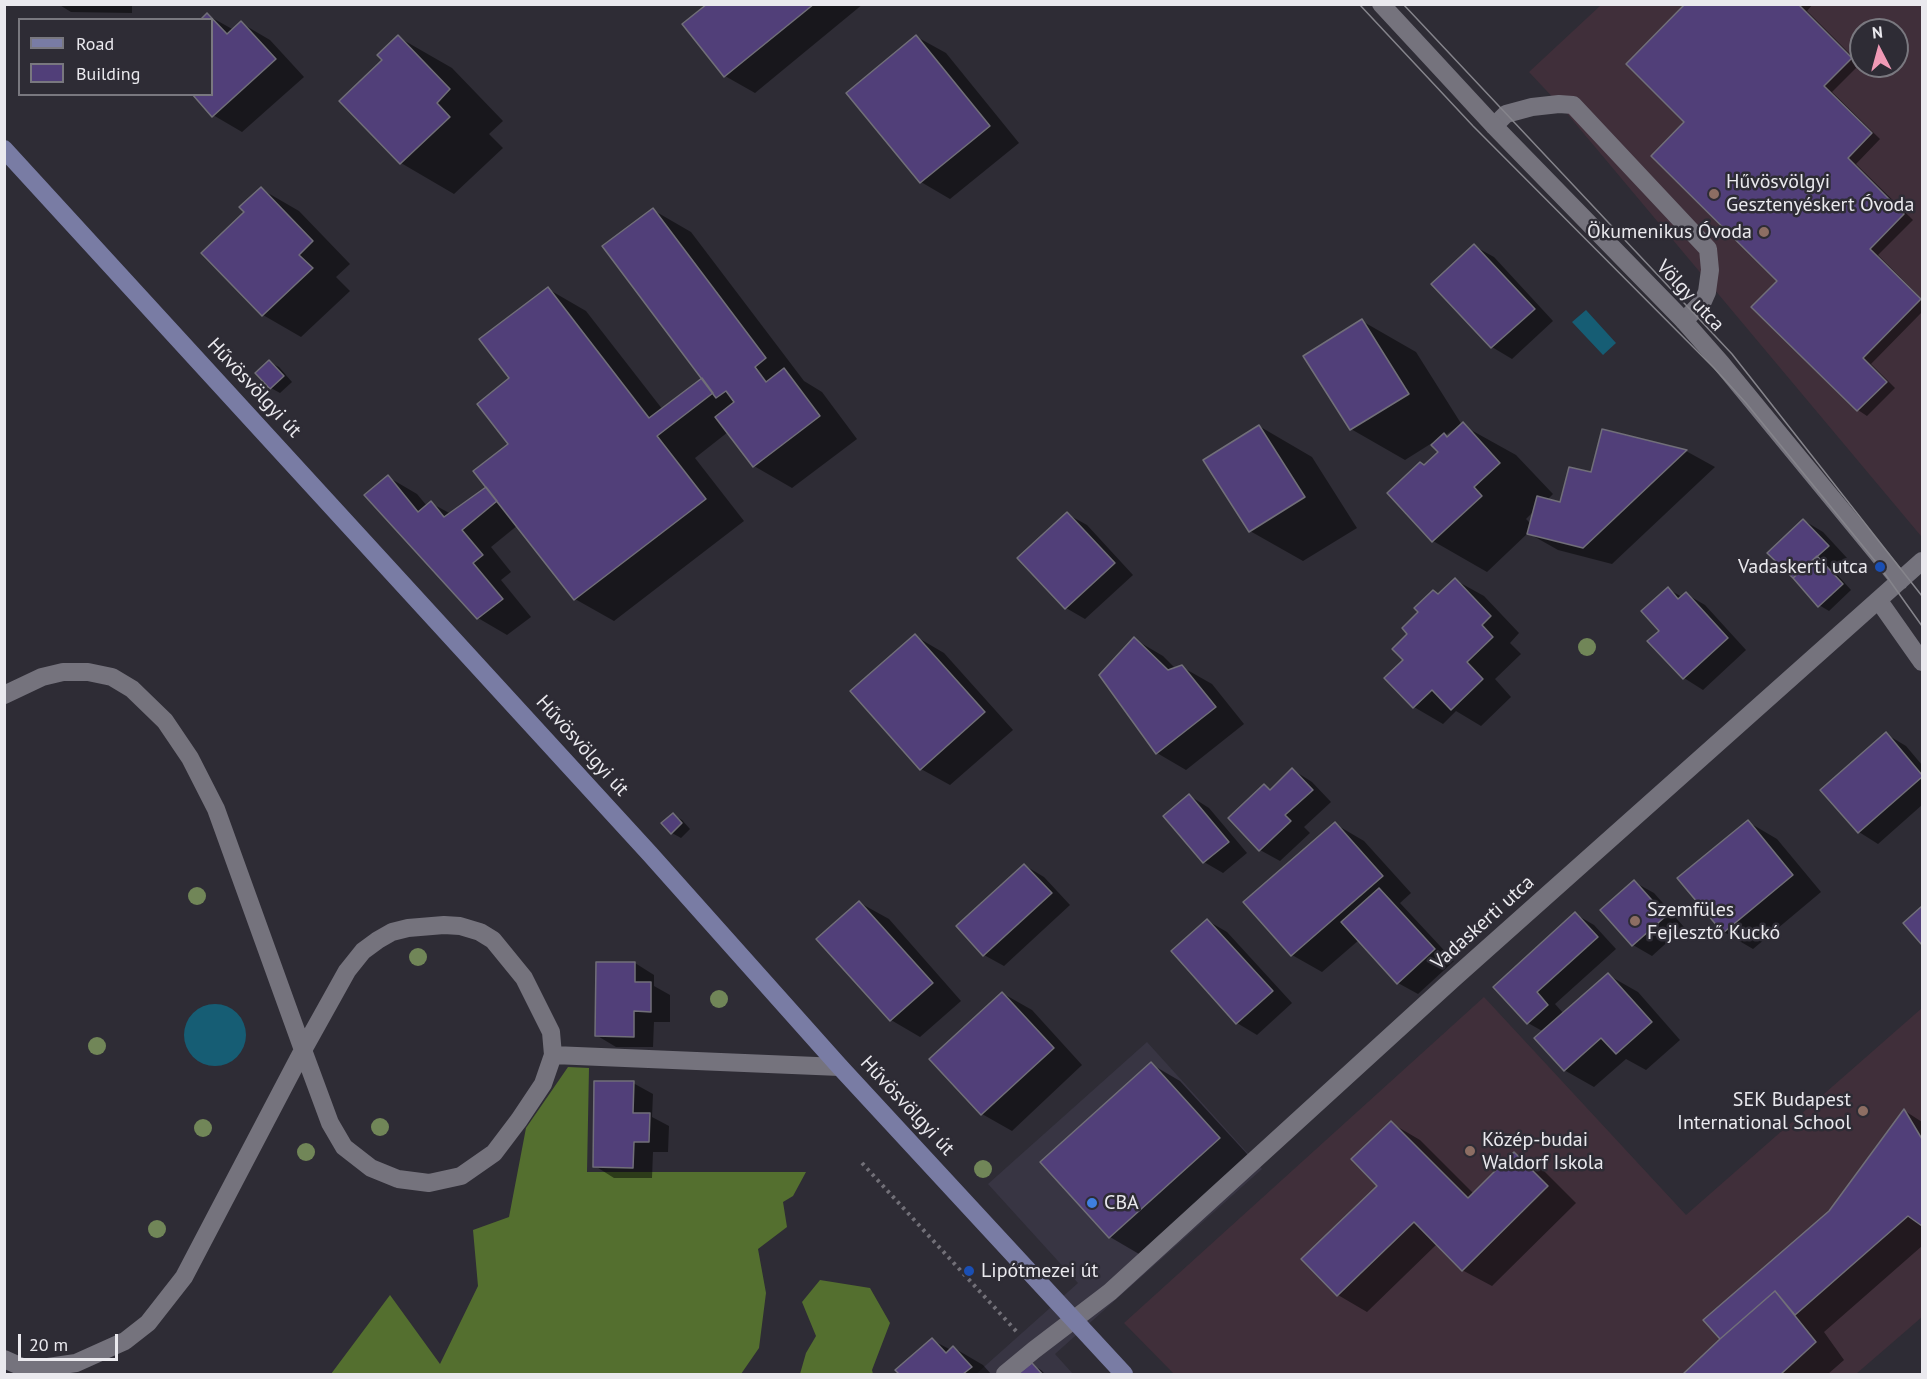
<!DOCTYPE html>
<meta charset="utf-8">
<style>
body{margin:0}
#map{position:relative;width:1927px;height:1379px;overflow:hidden;background:#2e2c35;font-family:"PT Sans",sans-serif}
canvas{display:block}
.frame{position:absolute;inset:0;border:6px solid #eae9ee;pointer-events:none}
.legend{position:absolute;left:18px;top:18px;width:195px;height:78px;box-sizing:border-box;background:#2e2c35;border:2px solid #79787f;margin:0;padding:8px 10px;list-style:none;font-size:18px;color:#eae9ee}
.legend li{display:flex;align-items:center;gap:12px;height:30px}
.legend b{width:30px;border:2px solid #79787f}
.north{position:absolute;left:1849px;top:18px;width:60px;height:60px;box-sizing:border-box;background:#2e2c35;border:2px solid #79787f;border-radius:50%;rotate:354deg;font-size:16px;font-weight:700;line-height:24px;text-align:center;color:#eae9ee}
.north::after{content:'';display:block;margin:auto;width:21px;height:27px;background:#f09ab6;clip-path:polygon(50% 0,100% 100%,50% 72%,0 100%)}
.scale{position:absolute;left:18px;top:1334px;width:100px;height:27px;box-sizing:border-box;border:3px solid #eae9ee;border-top:0;padding-left:8px;font-size:18px;line-height:21px;white-space:nowrap;color:#eae9ee;-webkit-text-stroke:4px #2e2c35;paint-order:stroke}
</style>
<div id="map">
<canvas width="1927" height="1379"></canvas>
<div class="frame"></div>
<ul class="legend">
<li><b style="height:8px;background:#797ca4"></b>Road</li>
<li><b style="height:16px;background:#513f79"></b>Building</li>
</ul>
<div class="north">N</div>
<div class="scale">20 m</div>
</div>
<script>
const g = document.querySelector('canvas').getContext('2d');
g.lineJoin = 'round';
function fill(path, color) { g.fillStyle = color; g.fill(path, 'evenodd'); }
const toPath = rows => new Path2D(rows.map(r => 'M' + r).join(''));
function strokePath(path, color, width, dash) { g.strokeStyle = color; g.lineWidth = width; g.lineCap = dash ? 'butt' : 'round'; g.setLineDash(dash || []); g.stroke(path); }
function write(font, color, halo, rows, align = 'center') {
  g.font = font + ' "PT Sans",sans-serif'; g.lineWidth = 5; g.setLineDash([]); g.textBaseline = 'middle'; g.strokeStyle = halo; g.fillStyle = color; for (const [text, x, y, turn = 0] of rows) {
    g.save(); g.translate(x, y); g.rotate((+turn || 0) * Math.PI / 180); g.textAlign = isNaN(turn) ? turn : align; if (halo) g.strokeText(text, 0, 0); g.fillText(text, 0, 0); g.restore();
  }
}
const built = toPath([
 [1147,1042,1262,1169,1055,1354,1073,1374,976,1374,1078,1283,988,1184]
]);
const education = toPath([
 [1601,5,1922,5,1922,534,1921,536,1559,104,1529,72],
 [1861,30,1897,30,1897,66,1861,66],
 [1484,997,1686,1215,1922,1008,1922,1317,1856,1374,1174,1374,1124,1323]
]);
const forest = toPath([
 [568,1067,589,1068,587,1172,806,1172,793,1196,783,1202,787,1227,758,1249,766,1293,759,1348,741,1374,331,1374,390,1295,440,1364,478,1286,473,1230,509,1217,526,1128],
 [820,1280,870,1288,890,1323,872,1370,873,1374,800,1374,806,1353,816,1336,802,1302]
]);
const water = toPath([
 [1586,310,1616,343,1603,355,1572,322],
 '184 1035a31 31 0 1 1 62 0a31 31 0 1 1-62 0Z'
]);
const shadow = toPath([
 [58,4,132,4,132,13,71,12],
 [709,4,863,4,755,93,725,76],
 [1687,4,1813,4,1807,11,1860,64,1832,92,1880,139,1856,164,1913,220,1878,255,1922,299,1922,312,1871,364,1895,388,1867,416,1858,410,1753,307,1779,281,1687,122],
 [207,15,234,30,241,23,270,40,304,77,242,132,213,115,212,20],
 [398,37,452,68,503,121,489,134,503,148,454,194,401,163,341,101,384,60],
 [917,37,946,53,1019,143,950,199,921,182],
 [261,189,299,211,350,264,336,277,350,291,301,337,263,315,203,253,246,213],
 [653,210,691,232,804,381,822,392,857,439,792,488,754,466,728,432,695,458,744,521,614,621,575,599,518,525,491,547,511,572,501,580,531,617,507,635,478,618,388,477,417,494,427,506,431,503,451,514,488,487,510,444,512,379,548,289,586,311,663,410,704,378],
 [1474,246,1494,257,1553,321,1512,359,1492,347,1433,284],
 [1362,321,1416,352,1462,425,1516,455,1553,494,1547,500,1561,504,1592,474,1603,430,1686,451,1715,467,1612,564,1558,550,1528,533,1487,572,1433,541,1389,493,1425,466,1440,452,1432,443,1405,460,1351,429,1305,357],
 [1456,428,1458,429,1448,438,1444,436],
 [1534,511,1531,524,1526,519],
 [269,362,279,367,292,382,280,393,271,388],
 [1259,426,1312,457,1357,528,1303,561,1250,531],
 [1067,514,1087,525,1133,575,1085,619,1066,608],
 [1803,520,1823,532,1847,558,1833,570,1851,590,1829,611,1819,605],
 [1455,580,1484,596,1519,633,1510,643,1521,654,1495,679,1511,697,1481,726,1456,711,1443,724,1414,707,1405,660,1409,634,1420,612,1434,591,1439,594],
 [1668,589,1682,597,1686,594,1705,605,1746,650,1703,690,1684,678,1661,631],
 [915,636,944,653,1013,730,950,785,921,769],
 [1134,639,1163,656,1176,669,1182,667,1212,684,1244,724,1186,770,1157,753],
 [1886,734,1906,746,1922,765,1922,805,1878,844,1859,832,1822,790],
 [1293,770,1312,782,1331,802,1304,827,1310,833,1280,861,1260,850,1230,818,1264,786,1272,790],
 [1190,796,1209,808,1247,853,1223,873,1204,862],
 [673,815,682,820,690,829,681,838,672,833],
 [1748,822,1777,839,1821,892,1753,949,1724,932],
 [1335,824,1364,841,1411,893,1400,903,1454,961,1418,994,1398,983,1359,940,1322,972,1292,955,1246,902],
 [1024,865,1044,877,1070,905,1004,966,984,955],
 [1634,882,1654,893,1684,927,1652,956,1633,945],
 [860,903,889,919,961,1001,920,1037,891,1020],
 [1575,914,1594,925,1616,949,1555,1004,1564,1014,1608,975,1638,992,1680,1040,1646,1070,1626,1059,1594,1087,1564,1070,1544,1032,1528,1023,1495,987],
 [1208,921,1227,932,1292,1003,1257,1035,1237,1023,1173,951],
 [635,963,654,975,654,986,670,995,670,1022,654,1022,653,1047,616,1047,596,1035],
 [1002,993,1032,1010,1082,1065,1012,1131,982,1114,932,1059],
 [1151,1064,1180,1081,1248,1155,1139,1254,1110,1237],
 [633,1083,653,1094,652,1117,669,1126,668,1152,653,1152,652,1178,614,1178,595,1166],
 [1905,1111,1922,1122,1922,1246,1824,1332,1844,1360,1828,1374,1685,1374,1722,1340,1830,1212],
 [1391,1123,1420,1140,1474,1194,1515,1154,1544,1171,1576,1203,1492,1286,1462,1270,1437,1244,1367,1312,1338,1295,1379,1186],
 [932,1340,951,1350,954,1348,983,1365,991,1374,901,1374,897,1370],
 [1032,1365,1041,1370,1045,1374,1020,1374]
]);
const building = toPath([
 [707,4,814,4,724,77,682,24,707,4],
 [1685,4,1798,4,1852,58,1824,86,1872,133,1848,158,1904,214,1870,249,1921,299,1863,358,1887,382,1857,411,1751,307,1777,281,1651,156,1684,122,1626,64,1685,4],
 [207,13,227,34,241,21,276,59,212,117,192,94,212,94,212,20,200,20,207,13],
 [398,35,450,89,437,103,450,117,400,164,339,101,382,60,377,55,398,35],
 [916,35,990,126,920,183,846,93,916,35],
 [261,187,313,241,299,255,313,268,262,316,201,253,244,212,239,207,261,187],
 [653,208,766,358,755,367,766,382,784,368,820,416,753,467,715,417,734,402,726,391,716,398,602,246,653,208],
 [1474,244,1535,309,1491,348,1431,284,1474,244],
 [548,287,649,418,702,378,713,393,657,436,706,499,574,600,473,471,508,444,477,404,509,378,479,339,548,287],
 [1362,319,1409,394,1350,430,1303,356,1362,319],
 [269,360,284,376,270,389,255,373,269,360],
 [1463,422,1500,463,1474,487,1482,496,1432,542,1387,493,1420,462,1424,465,1438,452,1431,445,1444,433,1447,437,1463,422],
 [1259,425,1305,497,1249,532,1203,460,1259,425],
 [1602,429,1687,450,1583,548,1527,534,1537,496,1560,502,1569,467,1591,472,1602,429],
 [388,475,418,512,431,501,444,517,486,487,497,501,462,530,483,555,473,563,503,599,477,619,364,495,388,475],
 [1067,512,1115,563,1065,609,1017,558,1067,512],
 [1803,519,1829,546,1793,578,1767,553,1803,519],
 [1817,556,1843,584,1818,607,1793,578,1817,556],
 [1455,578,1491,616,1482,625,1493,637,1467,662,1483,679,1451,710,1432,690,1413,708,1384,678,1403,660,1392,649,1407,634,1402,628,1418,612,1414,608,1433,590,1438,594,1455,578],
 [1668,587,1678,599,1686,592,1728,638,1683,679,1647,641,1659,631,1641,611,1668,587],
 [915,634,985,712,920,770,850,691,915,634],
 [1134,637,1168,670,1182,665,1216,707,1156,754,1099,675,1134,637],
 [1886,732,1922,775,1922,777,1858,833,1820,790,1886,732],
 [1292,768,1313,790,1285,815,1291,821,1259,851,1228,818,1264,784,1270,790,1292,768],
 [1189,794,1229,842,1203,863,1163,816,1189,794],
 [673,813,682,823,671,834,661,823,673,813],
 [1748,820,1793,875,1723,933,1677,878,1748,820],
 [1335,822,1383,876,1291,956,1243,902,1335,822],
 [1024,864,1052,893,983,956,956,926,1024,864],
 [1634,880,1666,916,1632,946,1600,910,1634,880],
 [1379,888,1435,949,1397,984,1341,922,1379,888],
 [859,901,933,983,890,1021,816,939,859,901],
 [1922,906,1922,945,1903,923,1922,906],
 [1575,912,1598,937,1537,992,1548,1005,1527,1024,1493,987,1575,912],
 [1207,919,1273,991,1236,1024,1171,951,1207,919],
 [596,962,635,962,635,982,651,982,651,1012,634,1011,634,1037,595,1036,596,962],
 [1608,973,1652,1022,1616,1054,1601,1038,1564,1071,1534,1038,1608,973],
 [1002,992,1054,1048,981,1115,929,1059,1002,992],
 [1151,1062,1220,1138,1109,1238,1040,1162,1151,1062],
 [594,1081,634,1081,633,1113,650,1113,649,1142,634,1142,633,1168,593,1167,594,1081],
 [1904,1109,1922,1139,1922,1226,1908,1216,1795,1315,1775,1291,1720,1339,1703,1320,1829,1211,1904,1109],
 [1391,1121,1468,1198,1514,1152,1548,1186,1462,1271,1414,1222,1337,1296,1301,1259,1377,1186,1351,1159,1391,1121],
 [1775,1291,1816,1342,1781,1374,1683,1374,1720,1339,1775,1291],
 [932,1338,946,1353,953,1346,972,1367,963,1374,899,1374,895,1370,932,1338],
 [1032,1363,1042,1374,1018,1374,1032,1363]
]);
const path = toPath([
 [862,1163,1017,1332]
]);
const service = toPath([
 [1494,126,1506,114,1532,107,1559,104,1573,105,1708,249,1710,270,1707,292,1703,301,1684,321],
 [4,695,42,677,63,672,88,672,112,677,132,689,165,721,190,758,216,809,303,1050,330,1123,344,1147,371,1168,398,1179,429,1183,461,1176,494,1153,519,1120,543,1084,553,1055,551,1032,524,978,493,940,480,932,460,926,444,925,408,928,392,932,378,940,363,951,347,971,303,1050,184,1277,148,1323,125,1341,76,1363,48,1367,22,1367,4,1359],
 [553,1055,840,1067]
]);
const minor = toPath([
 [1381,4,1494,126,1684,321,1721,363,1900,581],
 [1879,601,1922,662],
 [1005,1374,1034,1350,1110,1292,1453,979,1922,561]
]);
const secondary = toPath([
 [4,149,650,854,840,1067,1124,1374]
]);
const tram = toPath([
 [1359,4,1473,126,1714,368,1746,403,1880,567,1922,626],
 [1403,4,1732,354,1922,596]
]);
const trees = [
 [1587,647],
 [197,896],
 [418,957],
 [719,999],
 [97,1046],
 [380,1127],
 [203,1128],
 [306,1152],
 [983,1169],
 [157,1229]
];
const markers = [
 [1714,194,6,"#8d6e63"],
 [1764,232,6,"#8d6e63"],
 [1880,567,6,"#1a4fb4"],
 [1635,921,6,"#8d6e63"],
 [1863,1111,6,"#8d6e63"],
 [1470,1151,6,"#8d6e63"],
 [1092,1203,6,"#3f7fe0"],
 [969,1271,6,"#1a4fb4"]
];
const poiNames = [
 ["Hűvösvölgyi",1726,182],
 ["Gesztenyéskert Óvoda",1726,205],
 ["Ökumenikus Óvoda",1752,232,"right"],
 ["Vadaskerti utca",1868,567,"right"],
 ["Szemfüles",1647,910],
 ["Fejlesztő Kuckó",1647,933],
 ["SEK Budapest",1851,1100,"right"],
 ["International School",1851,1123,"right"],
 ["Közép-budai",1482,1140],
 ["Waldorf Iskola",1482,1163],
 ["CBA",1104,1203],
 ["Lipótmezei út",981,1271]
];
const streetNames = [
 ["Völgy utca",1690,296,47],
 ["Hűvösvölgyi út",254,388,47],
 ["Hűvösvölgyi út",582,746,48],
 ["Vadaskerti utca",1483,923,-42],
 ["Hűvösvölgyi út",907,1106,47]
];
fill(built, '#383543');
fill(education, '#402f3a');
fill(forest, '#546f2f');
fill(water, '#165d74');
fill(shadow, '#0007');
fill(building, '#513f79');
strokePath(building, '#716f79', 1.5);
strokePath(path, '#727078', 4, [3, 4.5]);
strokePath(service, '#75737d', 18);
strokePath(minor, '#75737d', 18);
strokePath(secondary, '#797ca4', 18);
strokePath(tram, '#85848b', 1.5);
g.fillStyle = '#718658';
for (const [x, y] of trees) { g.beginPath(); g.arc(x, y, 9, 0, 2 * Math.PI); g.fill(); }
for (const [x, y, r, color] of markers) { const dot = new Path2D(); dot.arc(x, y, r, 0, 2 * Math.PI); g.fillStyle = color; g.fill(dot); strokePath(dot, '#2e2c35', 2); }
write('20px', '#eae9ee', '#2e2c35', poiNames, 'left');
write('20px', '#eae9ee', '#2e2c35', streetNames);
</script>
